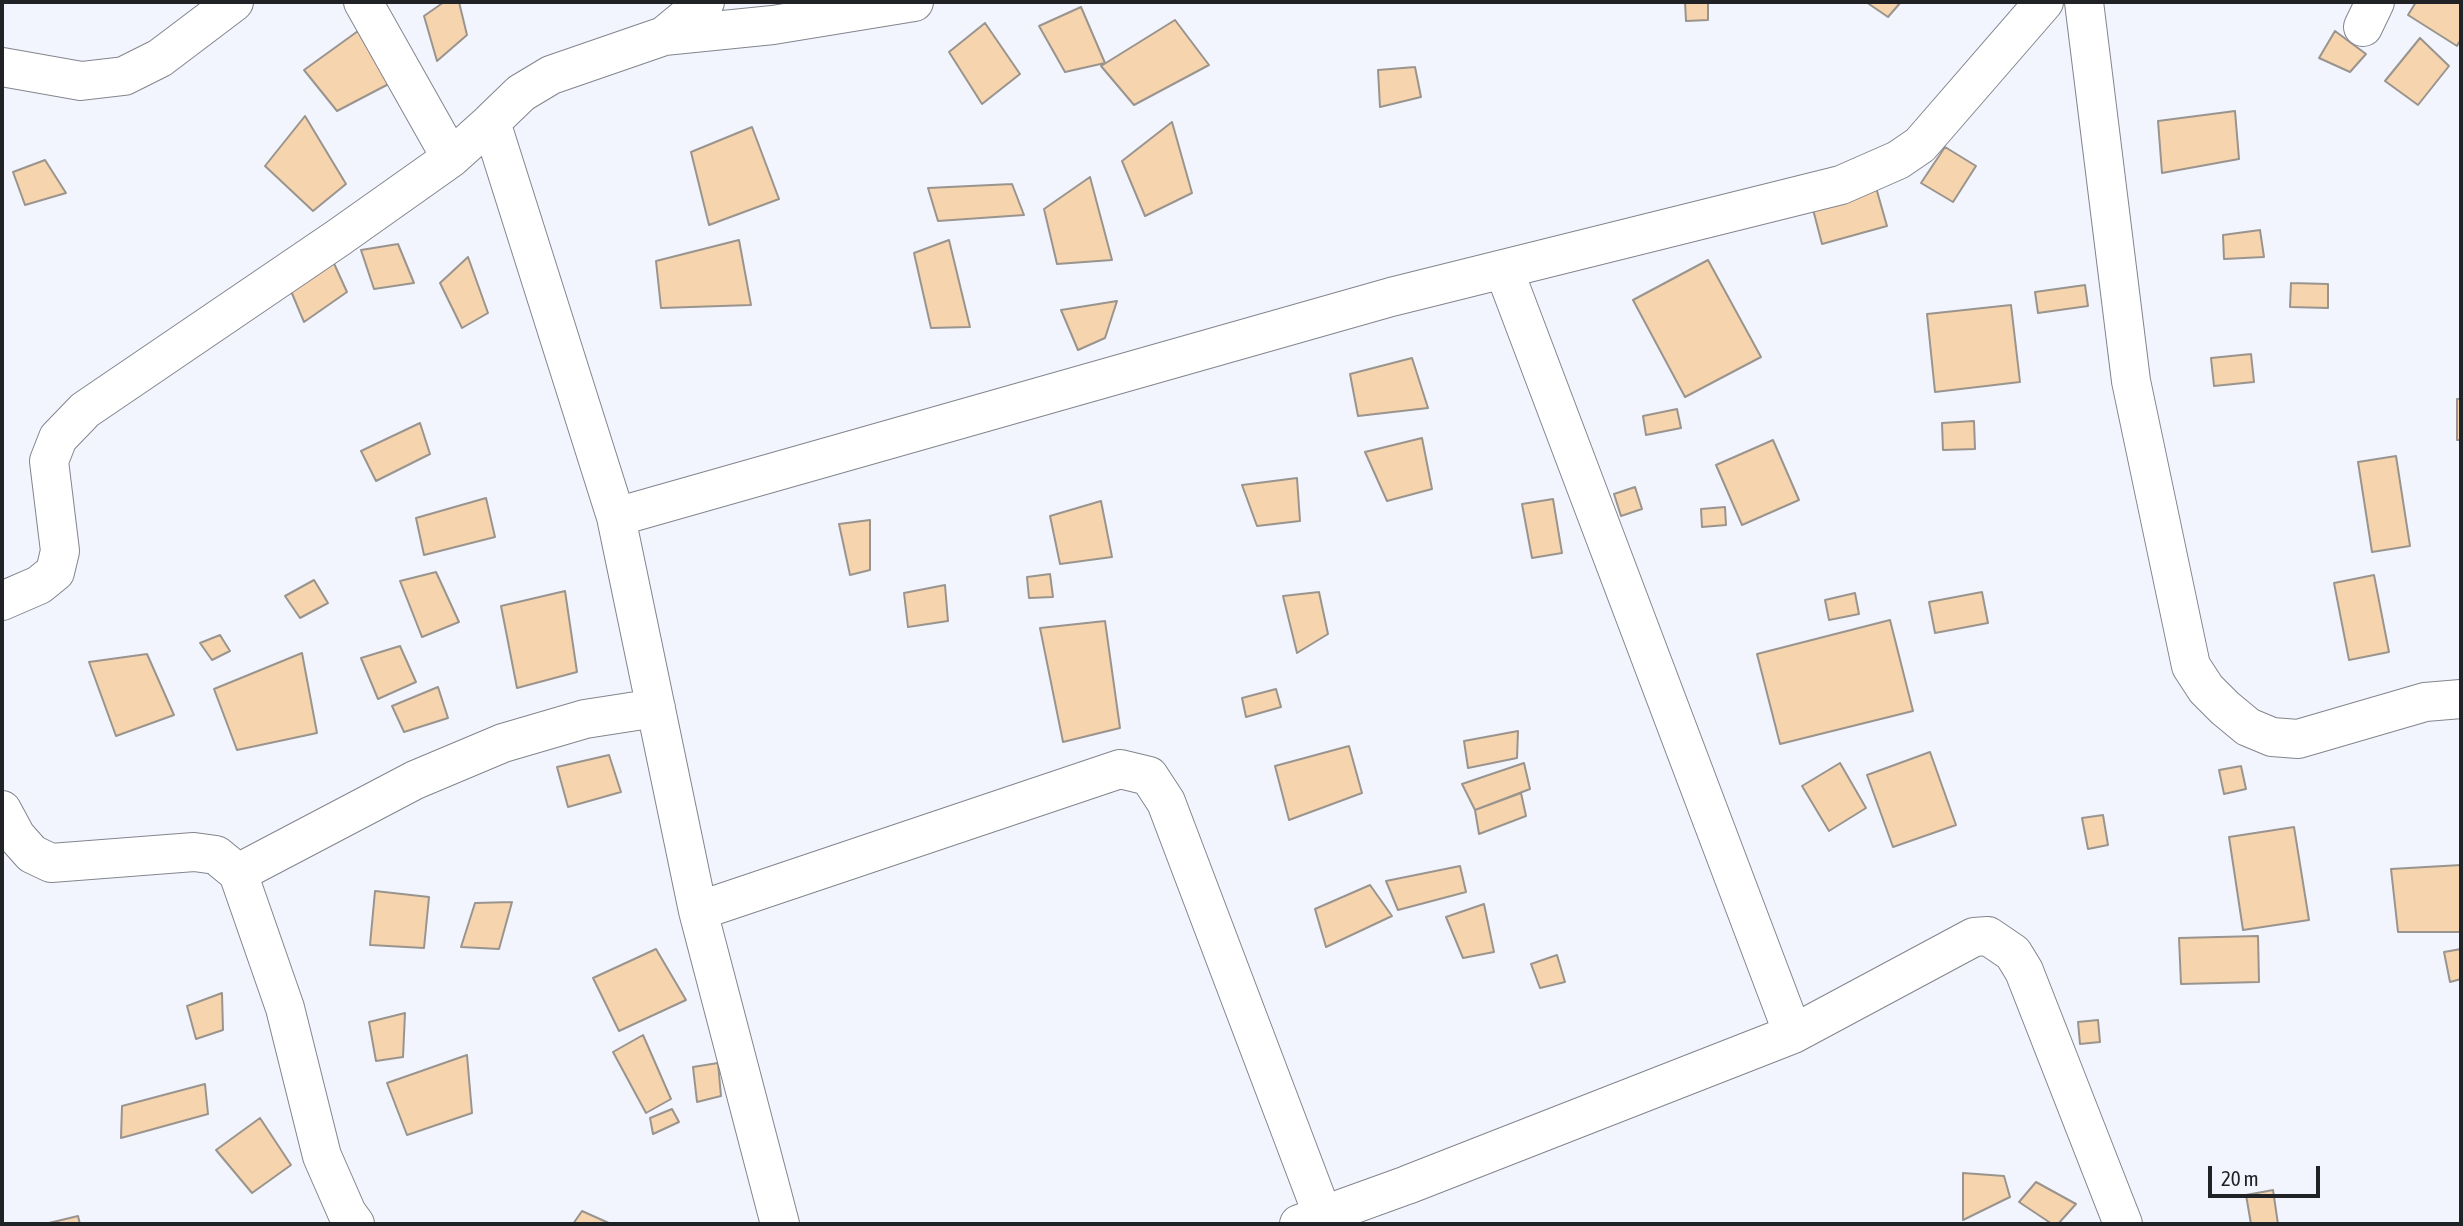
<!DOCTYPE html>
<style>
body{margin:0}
#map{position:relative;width:2463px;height:1226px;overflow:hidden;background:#f3f5fe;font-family:"Asap Condensed",sans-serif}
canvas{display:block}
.frame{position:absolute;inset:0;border:4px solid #212225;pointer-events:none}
.scale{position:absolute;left:2208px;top:1166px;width:112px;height:32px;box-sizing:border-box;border:4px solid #212225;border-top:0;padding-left:9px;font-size:21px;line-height:24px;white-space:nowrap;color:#212225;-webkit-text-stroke:5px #f3f5fe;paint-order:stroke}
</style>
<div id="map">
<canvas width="2463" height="1226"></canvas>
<div class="frame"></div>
<div class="scale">20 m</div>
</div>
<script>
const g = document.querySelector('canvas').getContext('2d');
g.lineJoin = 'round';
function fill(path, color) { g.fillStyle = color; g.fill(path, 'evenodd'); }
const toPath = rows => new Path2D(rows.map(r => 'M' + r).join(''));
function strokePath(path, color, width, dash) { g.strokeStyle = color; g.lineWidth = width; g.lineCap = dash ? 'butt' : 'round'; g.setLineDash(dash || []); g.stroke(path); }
const building = toPath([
 [444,2,459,2,467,35,437,61,424,16,444,2],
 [1685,2,1708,2,1708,20,1686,21,1685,2],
 [1866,2,1901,2,1888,17,1866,2],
 [2416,2,2461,2,2461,39,2457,46,2408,15,2416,2],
 [1081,7,1105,63,1065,72,1039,26,1081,7],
 [1175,20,1209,65,1134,105,1101,66,1175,20],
 [985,23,1020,74,982,104,949,52,985,23],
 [358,31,404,76,337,111,304,70,358,31],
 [2335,31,2366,54,2350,72,2319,58,2335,31],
 [2420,38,2449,66,2418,105,2385,81,2420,38],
 [1415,67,1421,97,1380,107,1378,70,1415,67],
 [2235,111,2239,159,2162,173,2158,121,2235,111],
 [305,116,346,184,313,211,265,166,305,116],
 [1172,122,1192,193,1145,216,1122,161,1172,122],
 [752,127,779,199,709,225,691,152,752,127],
 [1945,147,1976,166,1953,202,1921,183,1945,147],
 [45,160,66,193,25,205,13,172,45,160],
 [1090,177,1112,260,1057,264,1044,209,1090,177],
 [1873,177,1887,226,1822,244,1809,194,1873,177],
 [1012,184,1024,215,938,221,928,188,1012,184],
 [2260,230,2264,257,2224,259,2223,235,2260,230],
 [739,240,751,305,661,308,656,261,739,240],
 [949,240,970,327,931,328,914,253,949,240],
 [398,244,414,283,374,289,361,250,398,244],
 [326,246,347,292,304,322,288,284,326,246],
 [468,257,488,313,462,328,440,283,468,257],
 [1708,260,1761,357,1685,397,1633,300,1708,260],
 [2291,283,2328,284,2328,308,2290,307,2291,283],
 [2085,285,2088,306,2038,313,2035,292,2085,285],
 [1117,301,1105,338,1078,350,1061,310,1117,301],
 [2011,305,2020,382,1935,392,1927,314,2011,305],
 [2251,354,2254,382,2214,386,2211,358,2251,354],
 [1412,358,1428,408,1358,416,1350,374,1412,358],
 [2457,399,2461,399,2461,440,2457,440,2457,399],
 [1677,409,1681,428,1646,435,1643,416,1677,409],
 [1974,421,1975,449,1943,450,1942,423,1974,421],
 [420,423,430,454,376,481,361,451,420,423],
 [1422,438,1432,489,1387,501,1365,452,1422,438],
 [1773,440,1799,500,1742,525,1716,465,1773,440],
 [2396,456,2410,546,2372,552,2358,462,2396,456],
 [1297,478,1300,521,1257,526,1242,485,1297,478],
 [1635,487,1642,509,1621,516,1614,494,1635,487],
 [486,498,495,537,424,555,416,518,486,498],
 [1553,499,1562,553,1532,558,1522,504,1553,499],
 [1101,501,1112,557,1060,564,1050,516,1101,501],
 [1725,507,1726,525,1702,527,1701,509,1725,507],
 [870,520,870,570,850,575,839,524,870,520],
 [436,572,459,622,422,637,400,581,436,572],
 [1050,574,1053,597,1029,598,1027,577,1050,574],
 [2374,575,2389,652,2349,660,2334,583,2374,575],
 [314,580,328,603,300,618,285,596,314,580],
 [945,585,948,621,908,627,904,593,945,585],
 [565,591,577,672,517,688,501,606,565,591],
 [1319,592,1328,634,1297,653,1283,596,1319,592],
 [1982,592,1988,623,1935,633,1929,602,1982,592],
 [1855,593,1859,614,1829,620,1825,600,1855,593],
 [1890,620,1913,711,1780,744,1757,654,1890,620],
 [1105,621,1120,728,1063,742,1040,628,1105,621],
 [220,635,230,651,212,660,200,643,220,635],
 [400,646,416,682,378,699,361,658,400,646],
 [302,653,317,733,237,750,214,689,302,653],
 [147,654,174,715,116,736,89,662,147,654],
 [438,687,448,718,404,732,392,706,438,687],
 [1276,689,1281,707,1246,717,1242,698,1276,689],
 [1518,731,1517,758,1468,768,1464,741,1518,731],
 [1349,746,1362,793,1289,820,1275,766,1349,746],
 [1930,752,1956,825,1893,847,1867,775,1930,752],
 [609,755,621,792,568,807,557,767,609,755],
 [1524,763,1530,789,1475,810,1462,784,1524,763],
 [1840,763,1866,808,1829,831,1802,786,1840,763],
 [2241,766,2246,789,2224,794,2219,770,2241,766],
 [1521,793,1526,816,1479,834,1475,810,1521,793],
 [2103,815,2108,845,2088,849,2082,818,2103,815],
 [2294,827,2309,920,2243,930,2229,837,2294,827],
 [2461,865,2461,932,2398,932,2391,869,2461,865],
 [1460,866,1466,892,1398,910,1386,881,1460,866],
 [1370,885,1392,916,1326,947,1315,909,1370,885],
 [375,891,429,897,424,948,370,945,375,891],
 [512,902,499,949,461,947,475,903,512,902],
 [1484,904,1494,952,1463,958,1446,917,1484,904],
 [2258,936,2259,982,2181,984,2179,938,2258,936],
 [656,949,686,1000,619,1031,593,978,656,949],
 [2461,949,2461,979,2450,982,2444,952,2461,949],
 [1557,955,1565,982,1540,988,1531,964,1557,955],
 [222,993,223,1030,196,1039,187,1006,222,993],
 [405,1013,403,1057,376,1061,369,1022,405,1013],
 [2098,1020,2100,1042,2080,1044,2078,1022,2098,1020],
 [643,1035,671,1099,646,1113,613,1052,643,1035],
 [467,1055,472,1113,407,1135,387,1083,467,1055],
 [718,1063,721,1096,697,1102,693,1067,718,1063],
 [205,1084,208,1114,121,1138,122,1106,205,1084],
 [672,1109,679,1122,653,1134,650,1118,672,1109],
 [260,1118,291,1165,252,1193,216,1150,260,1118],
 [1963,1173,2004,1176,2010,1197,1963,1220,1963,1173],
 [2036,1182,2076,1204,2058,1224,2052,1224,2019,1202,2036,1182],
 [2273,1190,2278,1224,2251,1224,2246,1195,2273,1190],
 [582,1211,611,1224,573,1224,582,1211],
 [78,1216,80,1224,50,1224,49,1223,78,1216]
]);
const minor = toPath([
 [363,2,451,158],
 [705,2,664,36,551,75,521,93,491,122,616,517,698,911,780,1224],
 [2084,2,2131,381,2191,666,2206,689,2225,708,2248,727,2272,737,2298,739,2425,702,2461,699],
 [2363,27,2375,2],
 [664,36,773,25,914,2],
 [2,67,81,81,124,76,160,58,234,2],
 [1504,270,1793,1034],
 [616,517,1391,297,1841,185,1898,160,1920,145,2044,2],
 [2,601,39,585,55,572,60,551,49,461,58,438,85,410,338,238,451,158,491,122],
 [2,810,16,836,32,854,51,863,194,852,216,855,238,873,285,1008,322,1156,347,1213,355,1224],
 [238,873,415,780,503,743,585,719,656,708],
 [698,911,1120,769,1149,776,1166,802,1323,1216],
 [1299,1224,1407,1185,1793,1034,1974,937,1988,936,2013,953,2024,971,2123,1224]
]);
fill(building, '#f6d4ad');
strokePath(building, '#9a948e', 2);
strokePath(minor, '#83858d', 40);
strokePath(minor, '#fff', 38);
</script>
